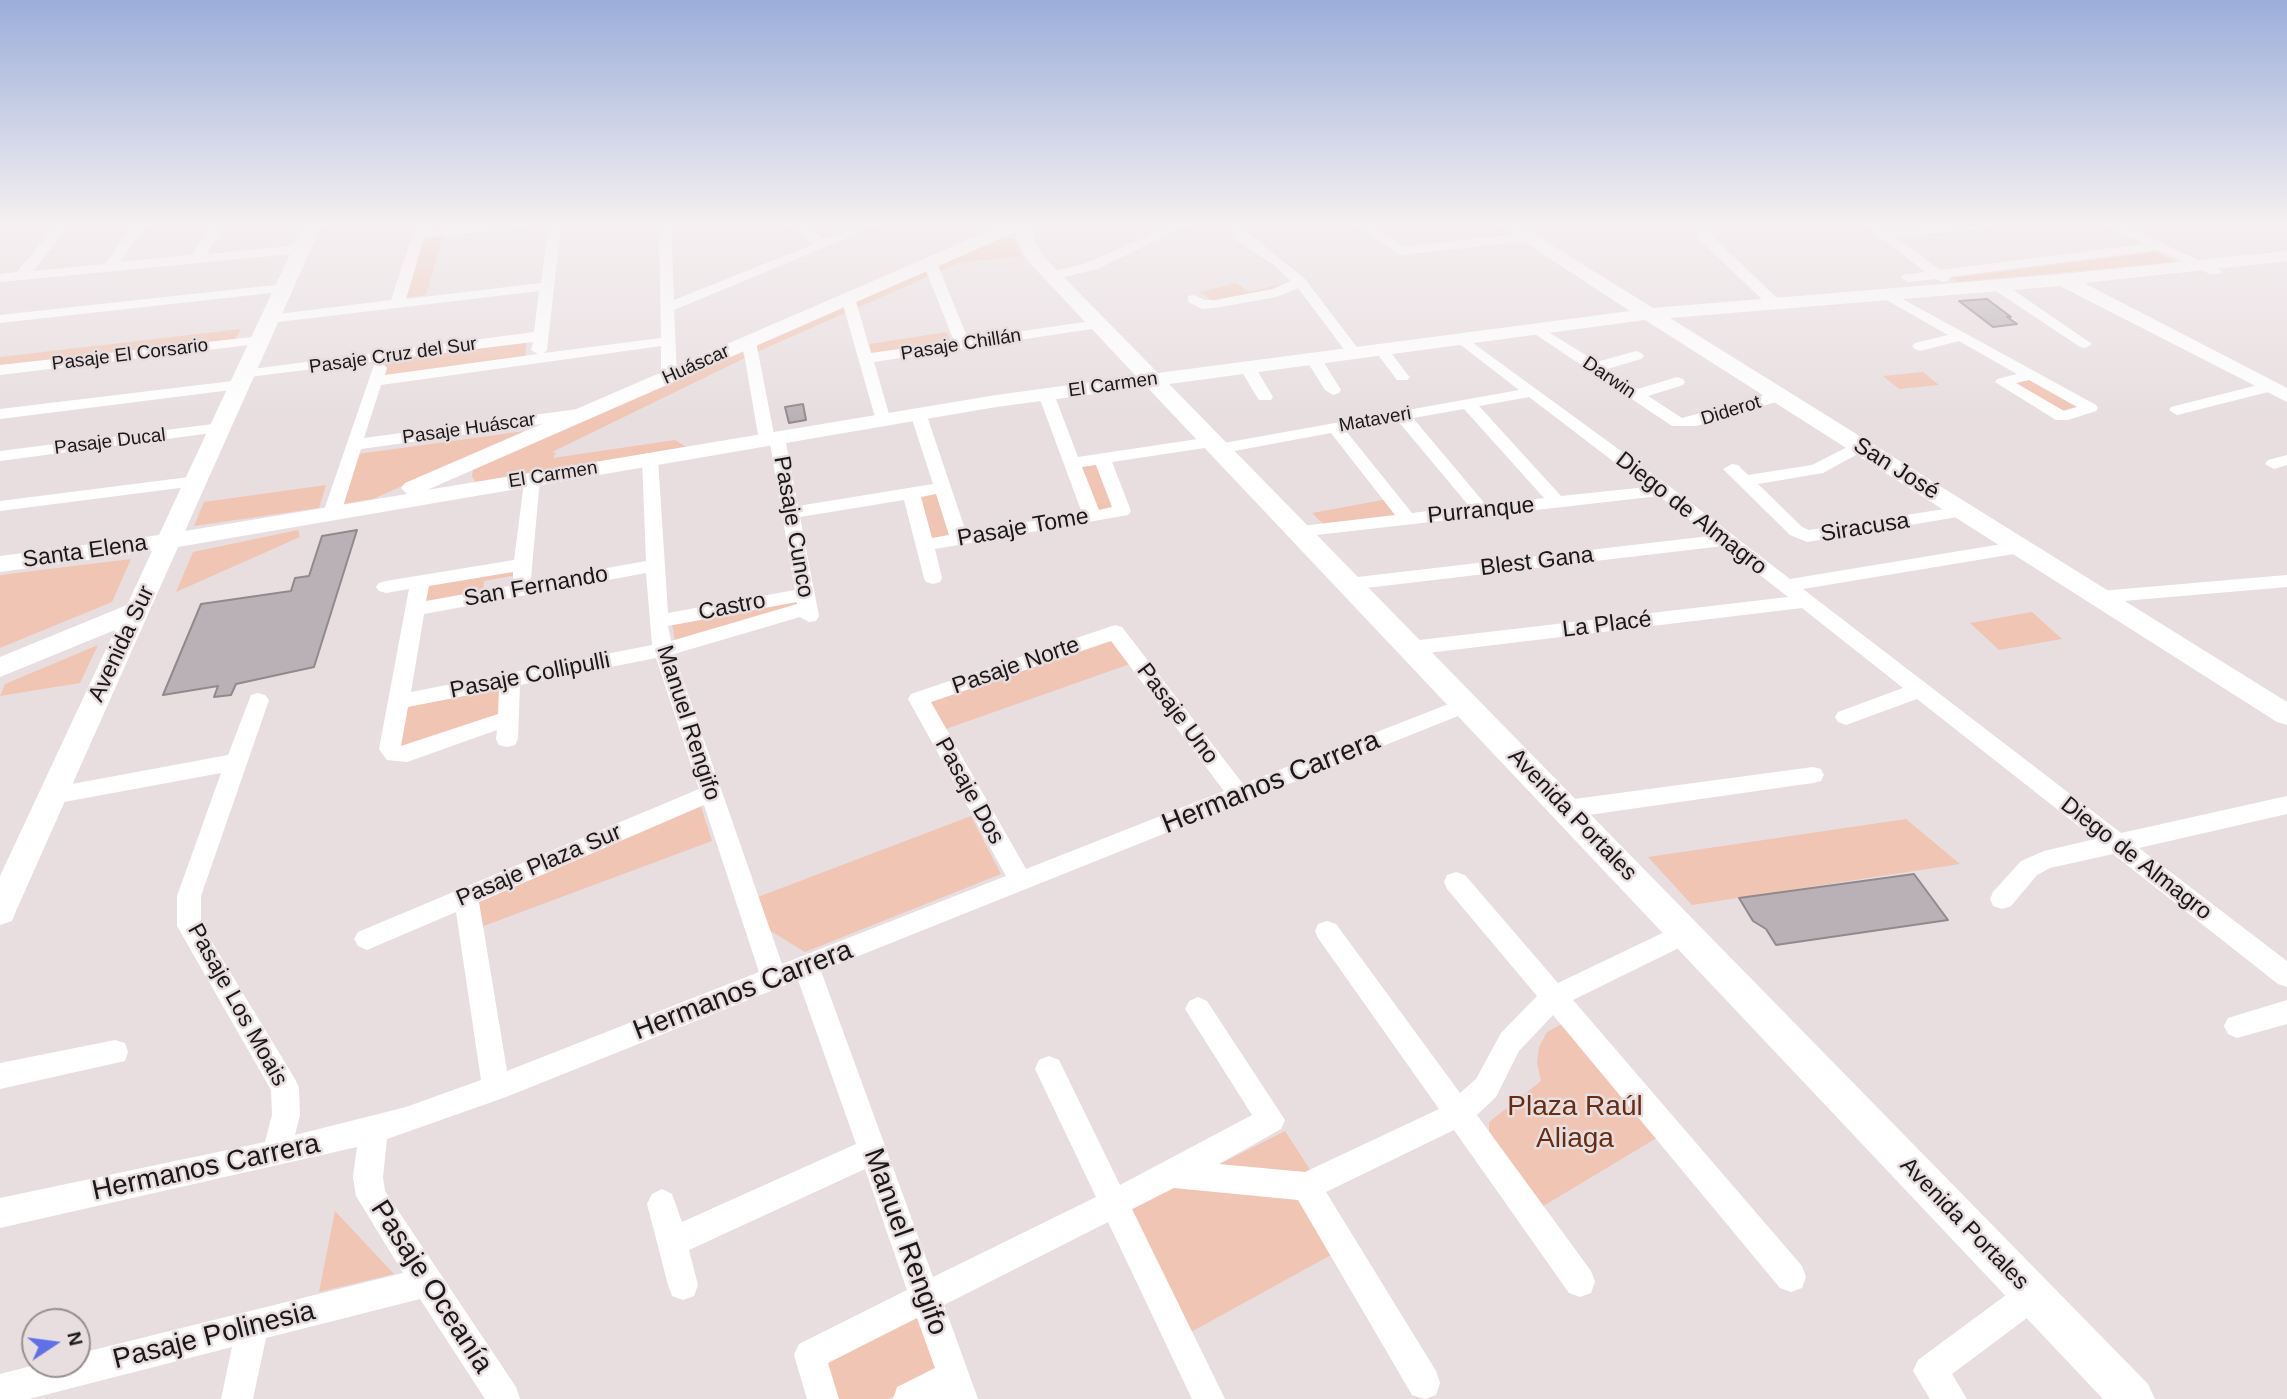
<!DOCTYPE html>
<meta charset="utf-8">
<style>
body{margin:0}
#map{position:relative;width:2287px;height:1399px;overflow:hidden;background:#e8dee0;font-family:Helvetica,sans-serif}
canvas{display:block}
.north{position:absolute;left:21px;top:1308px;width:70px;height:70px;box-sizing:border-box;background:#e8dee0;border:2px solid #968f90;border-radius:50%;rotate:77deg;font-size:19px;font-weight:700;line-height:28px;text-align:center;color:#1b1819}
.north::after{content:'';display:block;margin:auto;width:24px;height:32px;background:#6071e8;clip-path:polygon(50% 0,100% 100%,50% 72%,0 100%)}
</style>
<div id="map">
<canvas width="2287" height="1399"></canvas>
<div class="north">N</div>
</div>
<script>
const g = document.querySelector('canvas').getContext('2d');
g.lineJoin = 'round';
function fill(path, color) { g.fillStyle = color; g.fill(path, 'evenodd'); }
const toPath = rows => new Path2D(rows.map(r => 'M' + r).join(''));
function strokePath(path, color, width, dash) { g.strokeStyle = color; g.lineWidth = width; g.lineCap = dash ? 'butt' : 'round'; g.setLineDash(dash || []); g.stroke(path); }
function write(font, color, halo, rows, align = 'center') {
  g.font = font + ' Helvetica,sans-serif'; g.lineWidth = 5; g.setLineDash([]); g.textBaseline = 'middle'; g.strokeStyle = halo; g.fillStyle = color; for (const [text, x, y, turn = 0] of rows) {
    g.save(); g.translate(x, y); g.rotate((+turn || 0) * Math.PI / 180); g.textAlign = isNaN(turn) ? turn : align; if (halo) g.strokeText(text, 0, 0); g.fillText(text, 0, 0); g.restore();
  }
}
const green = toPath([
 [443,236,426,295,405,298,424,238],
 [999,238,1014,238,1021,256,959,263,757,352,755,343],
 [2155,252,2176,262,1958,282,1951,278],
 [1291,282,1286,287,1212,301,1200,292,1236,283,1249,292],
 [241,329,235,340,0,367,0,357],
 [947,332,951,342,872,355,869,344],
 [527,338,525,358,381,377,387,356],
 [741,349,745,358,552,452,556,453,553,458,675,440,686,447,476,483,472,476,473,469],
 [1923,372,1939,385,1899,389,1883,376],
 [2032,379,2080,406,2060,411,2013,384],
 [525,431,373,499,343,504,358,454],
 [1098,463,1116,508,1097,511,1079,465],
 [326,485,319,508,194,526,204,502],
 [938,491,952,537,932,540,919,494],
 [1388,499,1402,516,1325,526,1312,513],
 [298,530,300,537,176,592,193,552],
 [131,559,112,602,0,648,0,575],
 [519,568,517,575,484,581,483,593,425,604,424,587,432,582],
 [800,600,800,606,675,642,672,623],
 [2032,612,2062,639,1999,650,1970,623],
 [1112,640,1130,664,943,730,928,703],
 [98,645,80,683,0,696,5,684],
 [502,684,499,715,400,747,403,705],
 [700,803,712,841,481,927,475,898],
 [971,816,1001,874,805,952,769,930,758,897],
 [1906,819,1960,864,1692,905,1648,857],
 [1564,1023,1660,1136,1540,1208,1489,1140,1489,1122,1541,1081,1537,1063,1539,1047,1547,1032],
 [1285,1131,1311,1171,1298,1178,1208,1170],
 [1179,1185,1296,1195,1331,1255,1191,1332,1131,1210],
 [335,1211,394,1274,319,1292],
 [916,1312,937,1374,888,1399,831,1399,820,1360]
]);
const building = toPath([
 [1987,299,2011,317,2007,317,2017,324,1993,327,1959,301,1987,299],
 [803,404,806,420,789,423,785,407,803,404],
 [357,530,314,667,236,684,231,695,214,697,218,686,163,695,201,604,291,591,295,578,309,576,322,536,357,530],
 [1914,874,1948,920,1776,945,1766,929,1753,921,1739,898,1914,874]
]);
const street = toPath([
 [57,224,70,224,33,271,105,264,134,224,146,224,120,262,192,255,212,224,224,224,207,254,301,245,308,249,301,253,0,282,0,274,17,272,57,224],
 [416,224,428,224,427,230,487,224,528,224,522,228,424,238,406,299,541,283,549,224,561,224,547,350,544,353,661,338,659,224,671,224,674,300,814,244,787,224,801,224,825,239,863,224,880,224,674,310,677,376,674,379,669,381,661,376,661,346,381,385,364,438,585,408,593,413,585,418,361,449,341,513,332,518,326,517,323,513,374,365,384,365,387,368,385,375,538,354,531,350,533,342,240,378,237,375,245,370,534,332,539,291,270,323,263,319,270,315,391,300,416,224],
 [1174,224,1190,224,1097,269,1052,280,1045,276,1047,273,1087,263,1174,224],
 [1224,224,1237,224,1305,279,1359,350,1362,353,1359,356,1349,356,1298,288,1276,297,1215,308,1202,309,1188,302,1188,296,1193,295,1205,300,1215,300,1272,289,1291,281,1275,266,1238,241,1224,224],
 [1354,224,1368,224,1403,247,1527,233,1534,237,1527,241,1400,255,1354,224],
 [1864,224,1878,224,1885,230,1998,224,1992,228,1895,237,1940,270,2144,244,2104,224,2120,224,2222,271,2220,274,2210,274,2158,250,1949,277,1948,281,1943,282,1935,279,1908,282,1901,278,1903,275,1925,272,1864,224],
 [1703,231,1708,232,1780,301,1780,307,1770,307,1698,238,1698,232,1703,231],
 [930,259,937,263,968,339,1098,320,1105,324,1098,328,874,362,891,421,883,426,877,424,841,298,848,294,855,298,871,353,954,341,923,263,930,259],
 [1998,282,2003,283,2092,344,2085,348,2080,347,1993,289,1993,283,1998,282],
 [284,284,291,288,289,291,0,323,0,315,284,284],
 [1888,291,2096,405,2098,408,2096,411,2068,420,2056,420,1995,382,1997,379,2017,374,1959,341,1920,351,1915,349,1912,346,1915,343,1948,335,1883,298,1883,292,1888,291],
 [2029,380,2077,407,2064,411,2016,383,2029,380],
 [1537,325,1597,362,1636,351,1641,353,1644,356,1641,359,1607,369,1638,389,1677,377,1683,379,1685,382,1683,385,1648,396,1682,418,1780,391,1788,396,1786,399,1696,426,1672,426,1532,332,1530,329,1537,325],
 [1462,335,1669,486,1790,579,2020,541,2027,543,2029,547,2027,551,2020,553,1803,589,2121,833,2287,796,2287,814,2139,848,2287,961,2287,987,2278,984,2113,854,2050,868,2037,875,2011,906,2002,909,1993,906,1990,899,1993,892,2021,861,2044,851,2095,839,1917,699,1846,725,1838,722,1835,717,1838,712,1903,688,1802,608,1411,655,1404,653,1401,648,1404,643,1411,641,1788,597,1723,546,1349,590,1342,588,1339,584,1342,580,1349,578,1710,536,1659,496,1299,537,1290,531,1293,527,1395,515,1331,433,1218,454,1212,453,1211,447,1112,462,1131,511,1128,515,935,549,942,578,940,582,933,584,926,582,924,578,904,500,800,517,819,616,816,621,809,622,800,617,674,654,782,964,1006,876,908,699,911,694,1115,625,1122,627,1243,784,1459,700,1466,698,1473,700,1477,705,1473,710,821,971,933,1277,1096,1197,1035,1069,1039,1060,1049,1056,1059,1060,1120,1185,1252,1115,1185,1009,1189,1001,1198,997,1207,1001,1285,1120,1281,1129,1219,1164,1305,1172,1439,1109,1318,938,1315,931,1318,924,1327,921,1336,924,1460,1093,1476,1079,1501,1033,1537,996,1447,889,1444,882,1447,875,1456,872,1465,875,1558,983,1677,926,1686,923,1695,926,1698,933,1695,940,1573,1000,1802,1266,1806,1277,1802,1288,1791,1292,1780,1288,1553,1015,1519,1051,1496,1097,1477,1115,1591,1271,1595,1282,1591,1293,1580,1297,1569,1293,1454,1130,1326,1192,1436,1371,1440,1383,1436,1395,1425,1399,1412,1395,1298,1200,1174,1188,1132,1209,1225,1399,1192,1399,1108,1222,944,1305,978,1399,893,1399,897,1387,935,1368,917,1318,828,1363,839,1399,807,1399,794,1355,799,1344,907,1290,865,1169,689,1250,698,1285,694,1296,683,1300,672,1296,668,1285,647,1204,652,1194,662,1189,672,1194,682,1222,856,1144,798,980,506,1097,387,1139,383,1177,385,1191,516,1387,520,1399,485,1399,420,1299,266,1338,253,1399,221,1399,232,1347,29,1399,0,1399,0,1374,39,1364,77,1364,77,1354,403,1273,356,1196,353,1177,357,1147,0,1228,0,1198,265,1142,272,1115,271,1090,177,926,177,896,221,773,53,804,45,801,42,795,45,789,228,755,251,695,258,693,265,695,269,700,201,896,201,924,295,1079,299,1088,300,1115,295,1135,406,1107,481,1080,456,912,367,950,358,946,354,939,358,932,699,789,656,658,520,685,518,739,515,745,507,747,499,745,496,739,497,730,407,762,387,760,379,749,409,589,386,593,379,591,376,587,379,583,386,581,514,560,525,475,537,475,540,479,531,578,529,582,646,561,642,459,650,454,656,455,658,459,668,613,795,590,770,444,761,444,759,440,742,342,744,339,754,339,756,342,774,434,783,434,785,438,798,506,933,484,910,413,918,408,926,413,966,532,1082,513,1038,394,1040,391,1046,389,1054,394,1078,457,1211,437,1217,438,1218,444,1519,390,1457,342,1455,339,1457,336,1462,335],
 [1529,397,1647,487,1561,496,1479,406,1529,397],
 [1464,409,1544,498,1486,505,1413,418,1464,409],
 [1398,421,1469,506,1412,513,1346,431,1398,421],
 [1096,465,1112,507,1099,510,1082,467,1096,465],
 [936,494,949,535,932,538,921,497,936,494],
 [513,572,513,578,520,584,426,601,429,586,513,572],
 [646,573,652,645,411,692,424,614,646,573],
 [797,602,797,604,671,641,668,626,797,602],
 [1111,641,1224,791,1026,869,931,702,1111,641],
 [499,689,498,714,401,746,408,707,499,689],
 [704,805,759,972,507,1071,479,902,704,805],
 [261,336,266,337,268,340,266,343,0,375,0,365,261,336],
 [1381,344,1386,346,1407,374,1410,377,1407,380,1397,380,1376,352,1373,349,1381,344],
 [1313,353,1321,358,1341,390,1339,393,1333,395,1325,390,1305,358,1313,353],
 [1247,362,1255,367,1273,397,1271,400,1259,400,1257,397,1239,367,1247,362],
 [241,380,249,385,247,388,0,419,0,409,241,380],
 [2270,382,2276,384,2278,387,2276,390,2177,415,2169,410,2171,407,2270,382],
 [221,423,229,428,227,431,0,461,0,451,221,423],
 [1859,441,1865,442,1867,446,1865,450,1823,473,1758,484,1802,527,1809,530,1964,506,1973,511,1964,516,1807,542,1790,535,1723,469,1732,464,1738,465,1748,475,1812,465,1859,441],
 [2287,455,2287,465,2274,469,2265,464,2268,460,2287,455],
 [197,476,203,477,206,481,203,485,0,511,0,501,197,476],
 [2287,575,2287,587,2100,603,2093,601,2090,597,2093,593,2100,591,2287,575],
 [1813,767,1821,769,1824,775,1821,781,1813,783,1567,818,1559,815,1556,809,1559,803,1567,800,1813,767],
 [2287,1000,2287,1024,2237,1038,2228,1034,2224,1026,2228,1018,2287,1000],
 [115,1040,125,1043,128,1052,125,1061,0,1089,0,1063,115,1040],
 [2032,1279,2043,1284,2048,1295,2043,1306,1952,1374,1967,1399,1930,1399,1913,1371,1918,1360,2021,1284,2032,1279]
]);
const secondary = toPath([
 [304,224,322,224,185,531,407,494,401,488,405,483,1005,224,1033,224,1034,239,1042,255,1158,373,1630,311,1497,224,1518,224,1653,308,2063,274,2287,251,2287,261,2084,283,2287,388,2287,402,2060,286,1670,318,2287,702,2287,725,2277,722,1645,320,1169,384,2148,1384,2155,1399,2103,1399,1147,387,996,407,178,547,16,911,12,921,0,925,0,876,115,630,0,677,0,657,127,605,152,551,0,572,0,556,159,535,304,224],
 [1016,232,1016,239,1028,261,1136,376,996,395,427,490,1016,232]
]);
const farStreetnames = [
 ["Pasaje Chillán",961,345,-9],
 ["Pasaje El Corsario",130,355,-7],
 ["Pasaje Cruz del Sur",393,356,-8],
 ["Huáscar",696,365,-24],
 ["Darwin",1609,378,34],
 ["El Carmen",1113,385,-8],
 ["Diderot",1731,411,-17],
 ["Mataveri",1375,420,-10],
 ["Pasaje Huáscar",469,429,-8],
 ["Pasaje Ducal",110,442,-7],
 ["El Carmen",553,475,-9]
];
const streetNames = [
 ["San José",1896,469,32],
 ["Purranque",1481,511,-6],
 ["Diego de Almagro",1691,514,38],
 ["Pasaje Cunco",793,527,80],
 ["Pasaje Tome",1023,528,-10],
 ["Siracusa",1865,528,-9],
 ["Santa Elena",85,552,-8],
 ["Blest Gana",1537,562,-7],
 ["San Fernando",536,587,-10],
 ["Castro",732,607,-11],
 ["La Placé",1607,625,-7],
 ["Avenida Sur",122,644,-65],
 ["Pasaje Norte",1016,666,-19],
 ["Pasaje Collipulli",530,676,-11],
 ["Pasaje Uno",1177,714,53],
 ["Manuel Rengifo",688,723,72],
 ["Pasaje Dos",969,791,61],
 ["Avenida Portales",1572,815,46],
 ["Diego de Almagro",2136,859,38],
 ["Pasaje Plaza Sur",539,866,-23],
 ["Pasaje Los Moais",237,1005,61],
 ["Avenida Portales",1964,1224,46]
];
const nearStreetnames = [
 ["Hermanos Carrera",1271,783,-22],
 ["Hermanos Carrera",743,991,-21],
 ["Hermanos Carrera",206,1168,-12],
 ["Manuel Rengifo",905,1242,70],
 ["Pasaje Oceanía",431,1287,57],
 ["Pasaje Polinesia",214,1336,-14]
];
const nearParknames = [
 ["Plaza Raúl",1575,1107],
 ["Aliaga",1575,1139]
];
fill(green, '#f0c5b4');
fill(building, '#b9b1b5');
strokePath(building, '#918a8d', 2);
fill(street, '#fff');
fill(secondary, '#fff');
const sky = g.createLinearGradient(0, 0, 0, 420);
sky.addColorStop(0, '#9baeda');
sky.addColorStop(0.53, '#f5f0f1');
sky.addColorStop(1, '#f5f0f100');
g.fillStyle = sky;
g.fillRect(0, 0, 2287, 420);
write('19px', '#1b1819', '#e8dee0', farStreetnames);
write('23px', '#1b1819', '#e8dee0', streetNames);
write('28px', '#1b1819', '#e8dee0', nearStreetnames);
write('28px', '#672d12', '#e8dee0', nearParknames);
</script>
